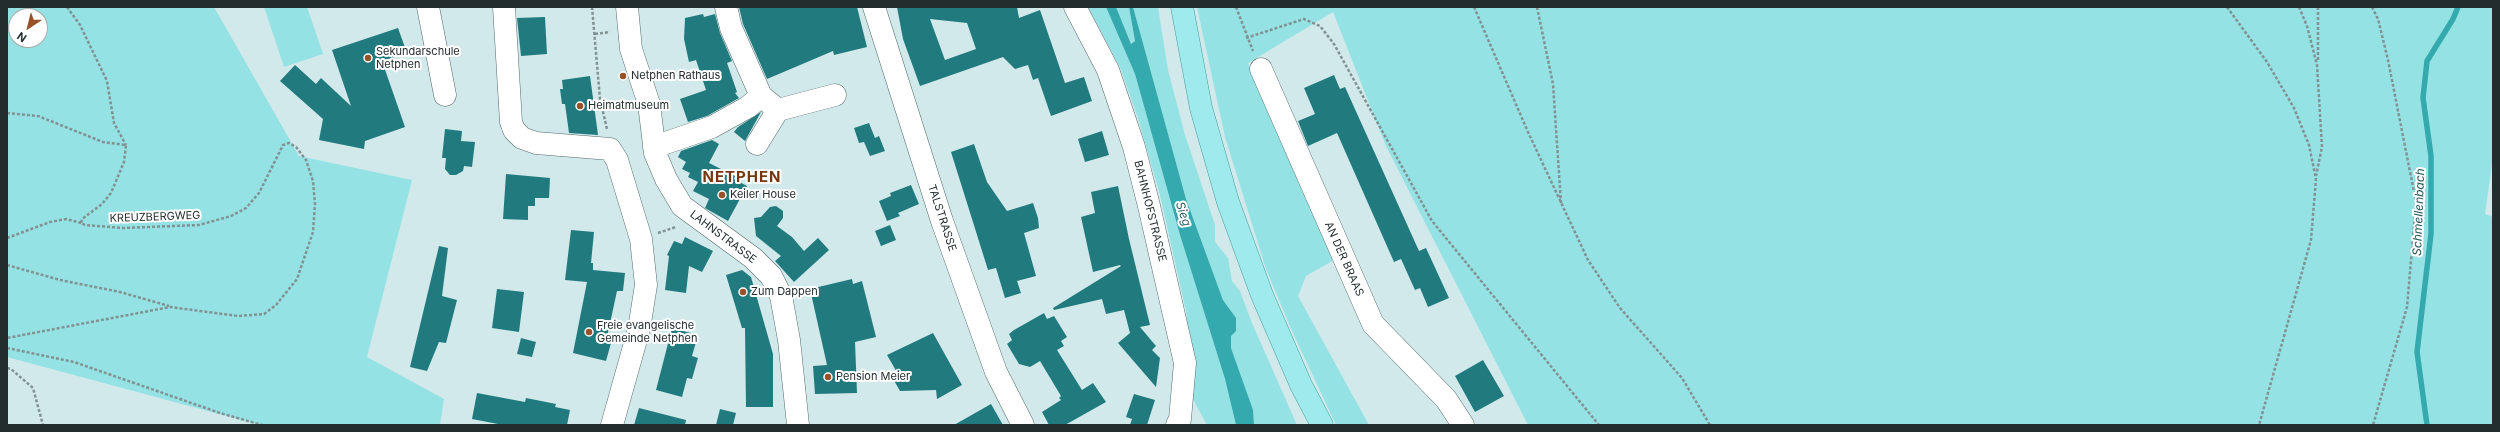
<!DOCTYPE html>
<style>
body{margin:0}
#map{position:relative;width:2500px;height:432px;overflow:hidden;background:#d1e9ea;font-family:Inter,sans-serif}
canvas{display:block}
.frame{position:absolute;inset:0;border:8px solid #242d2e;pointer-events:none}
.north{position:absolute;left:8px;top:8px;width:40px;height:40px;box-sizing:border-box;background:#fff;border:1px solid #a7abab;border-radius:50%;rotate:215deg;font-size:11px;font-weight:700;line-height:16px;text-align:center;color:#242d2e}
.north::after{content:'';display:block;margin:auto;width:14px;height:18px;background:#985229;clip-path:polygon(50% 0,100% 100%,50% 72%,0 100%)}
</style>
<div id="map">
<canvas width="2500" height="432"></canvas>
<div class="frame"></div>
<div class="north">N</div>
</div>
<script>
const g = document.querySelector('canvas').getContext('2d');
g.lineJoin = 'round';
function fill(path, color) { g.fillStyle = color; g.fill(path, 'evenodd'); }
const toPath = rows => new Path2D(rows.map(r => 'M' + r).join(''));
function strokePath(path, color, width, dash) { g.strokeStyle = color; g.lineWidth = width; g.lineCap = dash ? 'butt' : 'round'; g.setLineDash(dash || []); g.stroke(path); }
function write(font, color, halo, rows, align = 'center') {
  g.font = font + ' Inter,sans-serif'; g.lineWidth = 4; g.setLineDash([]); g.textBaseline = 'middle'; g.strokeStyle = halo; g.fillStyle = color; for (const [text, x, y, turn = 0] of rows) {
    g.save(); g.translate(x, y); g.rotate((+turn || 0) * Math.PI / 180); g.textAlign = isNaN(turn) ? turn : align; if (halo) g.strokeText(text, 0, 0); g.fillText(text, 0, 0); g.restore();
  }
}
const green = toPath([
 [7,7,214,7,299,156,412,180,367,357,444,399,440,425,260,425,7,357],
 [16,16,40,16,40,40,16,40],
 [264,7,307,7,323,54,284,67],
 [1088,7,1106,7,1135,74,1180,235,1225,379,1236,425,1207,425,1190,394,1193,372,1186,311,1160,195,1138,118,1120,67],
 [1116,7,1129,7,1135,41,1131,44],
 [1133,7,1158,7,1168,70,1185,135,1215,225,1215,242,1228,258,1232,281,1240,291,1252,323,1297,425,1254,425,1253,412,1231,348,1231,336,1236,318,1223,300,1186,199],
 [1197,7,2493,7,2493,157,2485,214,2493,217,2493,425,1528,425,1386,146,1333,12,1248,63,1334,260,1306,276,1298,296,1369,425,1336,425,1292,331,1266,269,1225,137]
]);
const water = toPath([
 [1106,7,1116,7,1131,44,1135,41,1129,7,1133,7,1186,199,1223,300,1236,318,1236,331,1231,336,1231,348,1253,410,1254,425,1236,425,1225,379,1180,235,1135,74]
]);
const stream = toPath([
 [2427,425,2417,352,2431,234,2431,156,2423,98,2427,61,2453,19,2458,7]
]);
const building = toPath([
 [739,7,857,7,867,47,834,55,833,51,767,79,743,24],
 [897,7,1017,7,1019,18,1040,10,1065,83,1084,77,1092,101,1051,116,1038,78,1033,80,1028,65,1015,69,1003,57,920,86,903,39],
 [930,19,967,23,976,49,945,60],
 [703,14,704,17,715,14,720,33,732,61,727,63,737,92,735,93,739,98,707,116,688,122,680,99,706,90,696,60,689,62,684,39,685,18],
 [545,17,547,54,521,56,517,18],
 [398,28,407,53,382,61,405,127,365,141,364,149,319,140,323,119,280,81,295,65,316,84,321,78,351,106,332,50],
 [1334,75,1340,89,1345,87,1419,251,1426,248,1449,298,1428,307,1420,288,1415,290,1401,259,1394,262,1337,133,1308,146,1298,121,1315,114,1304,88],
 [590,76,598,135,569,133,565,104,562,104,560,89,563,89,562,80],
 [761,112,745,141,734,132,738,127],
 [869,123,875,138,879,136,885,151,870,156,864,142,859,143,854,128],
 [445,129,462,131,461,141,475,142,472,167,464,166,463,171,456,175,450,175,445,169,446,158,442,158],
 [1102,131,1109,155,1085,162,1078,139],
 [712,140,719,144,709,163,735,176,734,179,747,186,728,221,705,208,709,199,693,191,698,182,688,177,690,173,682,169,686,162,678,157,681,151],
 [974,144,987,182,1007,211,1033,203,1038,218,1039,228,1024,233,1036,276,1017,281,1021,293,1005,298,996,268,988,270,951,152],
 [506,174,550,178,549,198,535,198,535,206,528,206,528,220,503,219],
 [911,185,919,204,898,213,900,216,887,221,879,201,891,196,890,193],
 [1118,186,1129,239,1150,325,1140,327,1156,346,1152,350,1160,358,1156,387,1118,343,1130,333,1124,310,1106,314,1102,299,1054,310,1053,308,1121,266,1120,265,1093,272,1081,217,1095,213,1091,192],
 [776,206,783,211,783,218,777,226,792,237,804,251,818,238,829,250,794,282,775,261,781,256,756,236,754,218,761,217,770,207],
 [890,225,896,240,881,246,875,231],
 [571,230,594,232,591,263,593,263,593,270,625,273,623,291,617,291,606,342,611,343,606,361,573,353,587,282,565,280],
 [685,237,713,251,702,272,689,266,686,293,665,290,669,256,667,255,674,241,682,244],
 [439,246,448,248,442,296,457,300,446,343,439,342,427,371,410,367],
 [742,270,751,277,773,354,773,407,746,407,745,328,742,328,726,275],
 [852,279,853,284,862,281,876,337,855,342,857,393,815,394,813,366,827,365,810,289],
 [497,289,524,292,519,332,492,328],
 [1044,313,1047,319,1054,316,1067,337,1061,341,1064,346,1057,350,1082,390,1093,383,1106,402,1065,425,1049,425,1042,412,1061,400,1059,398,1061,396,1040,361,1030,367,1019,364,1007,344,1012,340,1009,334,1014,330],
 [672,328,698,335,692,356,698,358,692,379,687,378,682,397,656,390],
 [933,333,962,385,937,399,936,390,900,391,892,377,898,374,887,355],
 [521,338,536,342,532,357,517,354],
 [1483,360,1504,396,1475,412,1455,376],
 [477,393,525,402,526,398,556,404,555,407,570,410,567,425,503,425,472,419],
 [1134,394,1155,400,1147,425,1130,425,1132,419,1126,417],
 [991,404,1003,425,954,425],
 [639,408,686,420,685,425,634,425],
 [720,409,736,413,733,425,716,425]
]);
const path = toPath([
 [67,7,80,25,107,81,114,123,126,145],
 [592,7,600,99,607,129],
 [1236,7,1253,51],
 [1474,7,1528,132,1588,260,1620,308,1682,378,1710,425],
 [1537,7,1553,84,1561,203],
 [2227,7,2267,62,2294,108,2309,145,2316,179,2311,240,2259,425],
 [2299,7,2307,26,2317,65,2322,147,2316,176],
 [2372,7,2378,19,2388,60,2416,202,2407,307,2373,425],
 [595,34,610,32],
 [1246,38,1304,19,1320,26,1334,44,1432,221,1599,425],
 [2318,60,2318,7],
 [7,113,38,116,103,142,126,145,124,162,111,193,102,204,82,219,81,223,85,225,123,228,199,225,231,216,246,208,259,193,283,145,289,143,296,147,306,160,313,181,315,204,313,232,297,279,276,305,264,314,238,316,170,307,7,338],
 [658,233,676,227],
 [7,238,50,222,66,219,81,223],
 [7,265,60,280,120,292,169,306],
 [7,348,74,362,220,413,262,425],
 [7,368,11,369,33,388,43,425]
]);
const minor = toPath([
 [428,7,445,95],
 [504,7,511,122,514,130,522,138,536,143,610,149,617,160,641,239,646,285,639,329,612,425],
 [627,7,631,49,649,104,655,153,666,179,682,206,753,258,771,276,781,296,789,340,798,425],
 [726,7,731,28,761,96,778,110,835,95],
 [874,7,942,221,996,372,1023,425],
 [1075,7,1108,70,1134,147,1149,206,1185,363,1180,419,1177,425],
 [1261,69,1373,324,1446,399,1463,425],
 [757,144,778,110],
 [654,147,712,127,748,107,761,96]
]);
const major = toPath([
 [1182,7,1201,108,1228,202,1262,295,1301,385,1322,425]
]);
const markers = [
 [368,58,4,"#985229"],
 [623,76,4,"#985229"],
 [580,106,4,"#985229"],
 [722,195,4,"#985229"],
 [743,292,4,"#985229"],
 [589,332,4,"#985229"],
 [828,377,4,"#985229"]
];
const poiNames = [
 ["Sekundarschule",376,52],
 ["Netphen",376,65],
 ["Netphen Rathaus",631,76],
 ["Heimatmuseum",588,106],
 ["Keiler House",730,195],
 ["Zum Dappen",751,292],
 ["Freie evangelische",597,326],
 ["Gemeinde Netphen",597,339],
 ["Pension Meier",836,377]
];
const streetNames = [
 ["BAHNHOFSTRASSE",1150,211,76],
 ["KREUZBERGWEG",155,217,-2],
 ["TALSTRASSE",942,218,72],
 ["LAHNSTRASSE",723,237,37],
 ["AN DER BRAAS",1344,259,66]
];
const waterNames = [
 ["Schmellenbach",2419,212,-88],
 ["Sieg",1183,214,72]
];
const districtNames = [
 ["NETPHEN",742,177]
];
fill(green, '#95e2e5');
fill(water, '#34aaae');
strokePath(stream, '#34aaae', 5.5);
fill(building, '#217b7e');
strokePath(minor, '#54696a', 23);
strokePath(major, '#4a9fa2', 23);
strokePath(path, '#819293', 2.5, [3, 2]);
strokePath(minor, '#fff', 22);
strokePath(major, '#9eeaed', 22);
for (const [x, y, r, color] of markers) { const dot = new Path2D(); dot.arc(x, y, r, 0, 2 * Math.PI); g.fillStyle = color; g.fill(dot); strokePath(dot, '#fff', 1.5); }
write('11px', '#242d2e', '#fff', poiNames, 'left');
write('11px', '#242d2e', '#fff', streetNames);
write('italic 12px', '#295a5c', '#fff', waterNames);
g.letterSpacing = '1px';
write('bold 15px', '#75370f', '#fff', districtNames);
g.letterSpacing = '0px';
</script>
